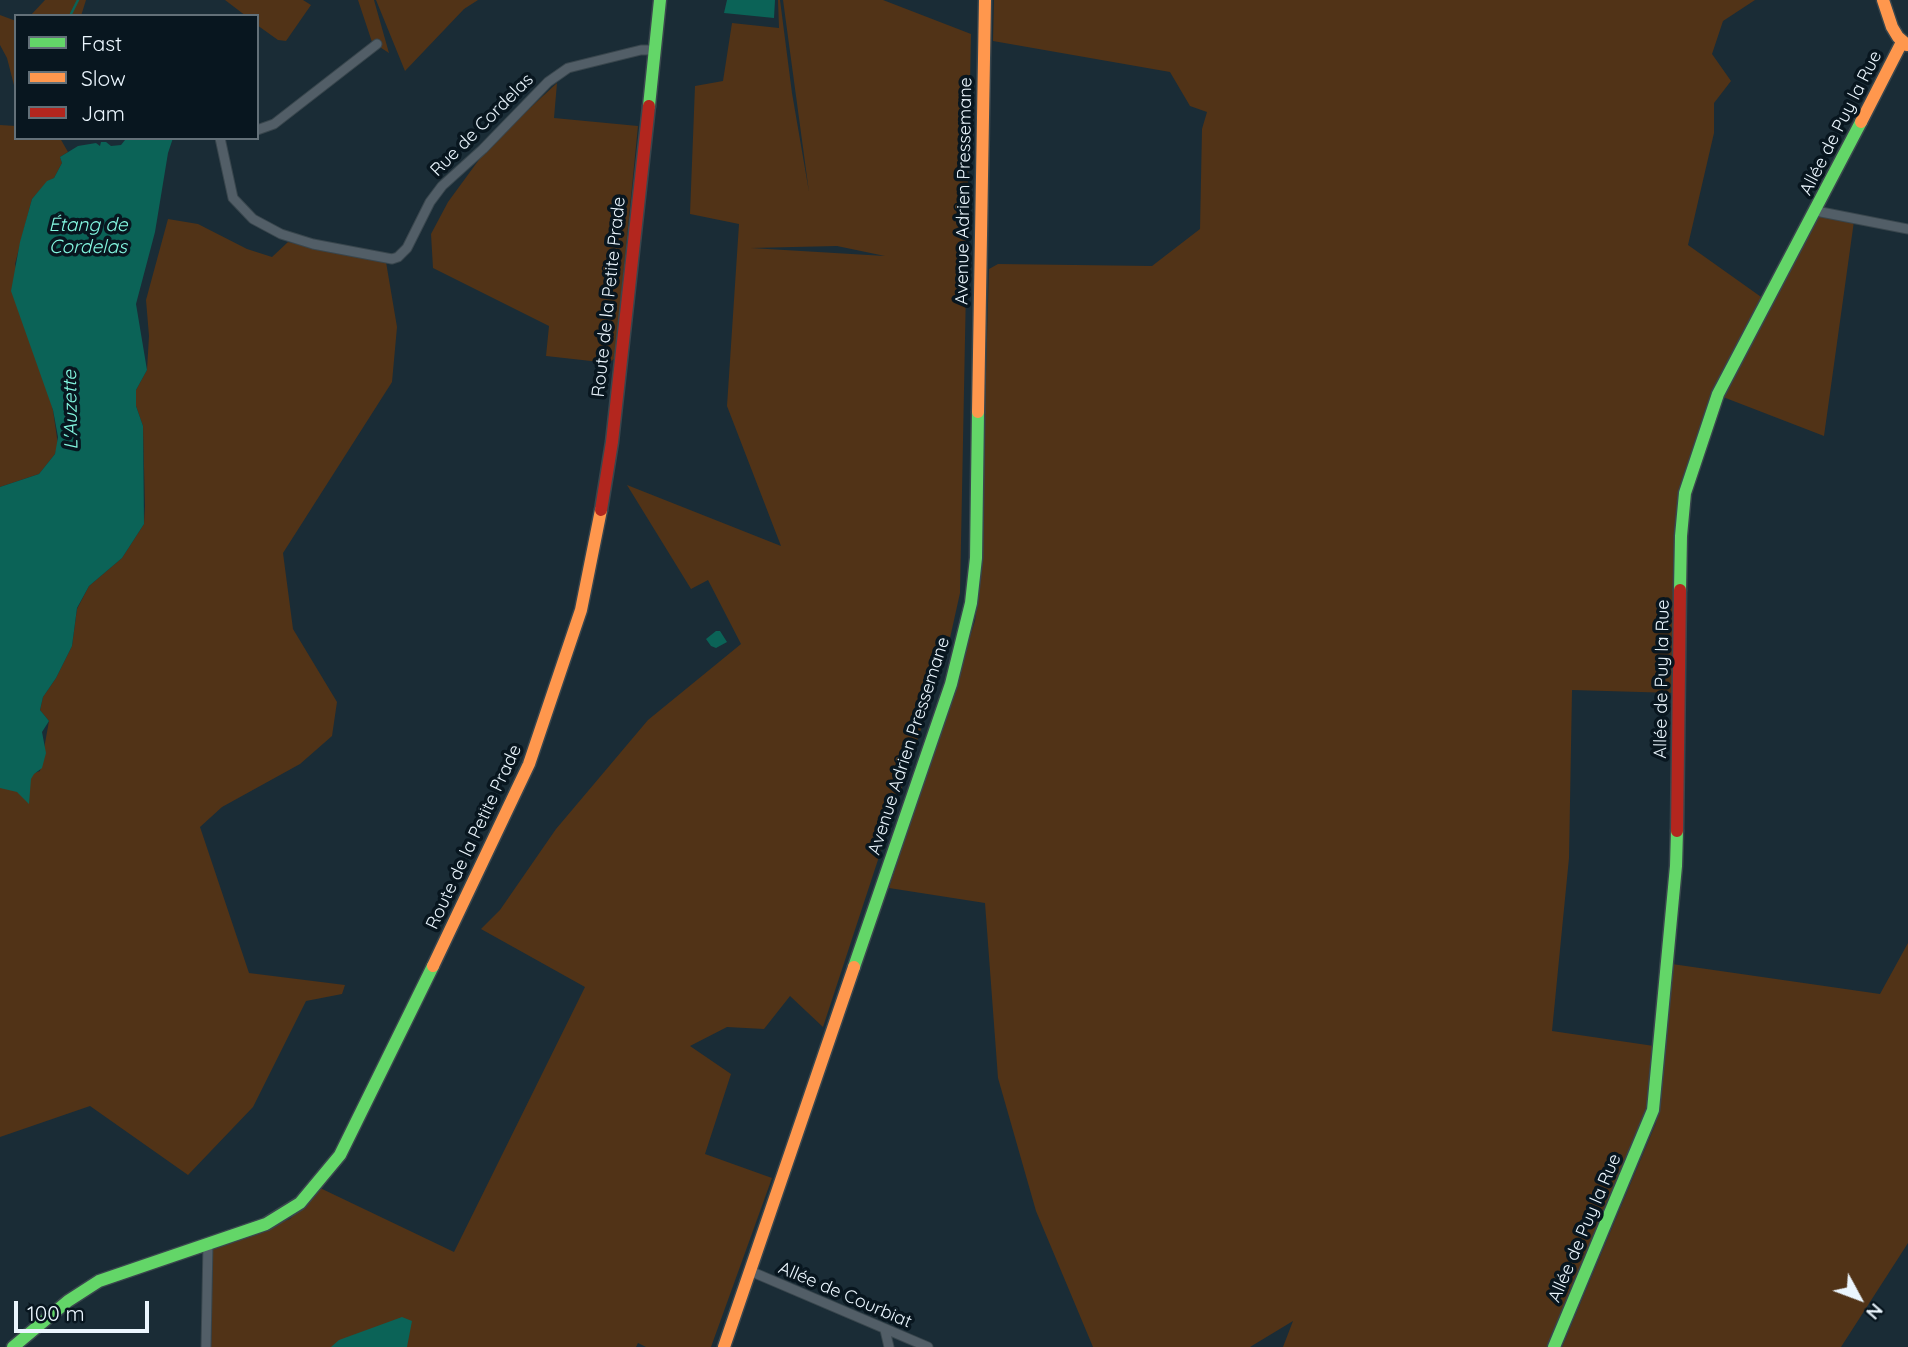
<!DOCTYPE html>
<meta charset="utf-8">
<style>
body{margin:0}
#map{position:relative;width:1908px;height:1347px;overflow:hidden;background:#1a2c36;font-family:Quicksand,sans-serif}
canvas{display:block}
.legend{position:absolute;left:14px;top:14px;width:245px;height:126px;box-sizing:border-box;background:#08161f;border:2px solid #637078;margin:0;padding:9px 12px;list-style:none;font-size:21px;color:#ebf6fe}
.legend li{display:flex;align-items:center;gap:14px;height:35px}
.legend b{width:35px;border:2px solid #637078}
.north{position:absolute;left:1824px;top:1263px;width:70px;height:70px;-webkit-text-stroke:5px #08161f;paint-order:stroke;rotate:131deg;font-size:19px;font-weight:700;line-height:28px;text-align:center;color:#ebf6fe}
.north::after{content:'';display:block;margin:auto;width:24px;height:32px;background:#ebf6fe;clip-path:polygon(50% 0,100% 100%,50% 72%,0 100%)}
.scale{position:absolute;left:14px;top:1301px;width:135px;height:32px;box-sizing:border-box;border:4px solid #ebf6fe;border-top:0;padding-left:9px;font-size:21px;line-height:24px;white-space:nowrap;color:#ebf6fe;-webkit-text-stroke:5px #08161f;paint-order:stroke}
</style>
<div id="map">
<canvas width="1908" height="1347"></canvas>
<ul class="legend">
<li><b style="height:9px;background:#63d668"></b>Fast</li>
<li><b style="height:9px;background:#ff974d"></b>Slow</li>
<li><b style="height:9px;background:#b3261e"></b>Jam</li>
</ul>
<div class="north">N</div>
<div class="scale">100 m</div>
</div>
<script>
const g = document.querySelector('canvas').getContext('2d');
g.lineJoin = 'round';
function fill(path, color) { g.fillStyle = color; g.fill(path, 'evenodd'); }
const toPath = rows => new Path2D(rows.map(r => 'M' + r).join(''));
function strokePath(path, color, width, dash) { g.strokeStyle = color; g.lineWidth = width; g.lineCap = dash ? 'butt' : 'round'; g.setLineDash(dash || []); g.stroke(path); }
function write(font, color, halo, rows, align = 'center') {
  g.font = font + ' Quicksand,sans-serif'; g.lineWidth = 7; g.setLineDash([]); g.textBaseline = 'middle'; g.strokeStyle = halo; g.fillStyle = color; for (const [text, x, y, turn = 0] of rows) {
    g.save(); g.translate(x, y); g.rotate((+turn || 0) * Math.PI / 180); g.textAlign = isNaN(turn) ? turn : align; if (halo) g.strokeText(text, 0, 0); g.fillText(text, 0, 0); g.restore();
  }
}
const green = toPath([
 [45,0,86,0,81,16,30,16],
 [225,0,303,0,311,5,286,41,278,40,257,25,257,16,246,16],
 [358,0,374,0,389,53,372,42],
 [376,0,478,0,464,9,405,71],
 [778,0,780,0,792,93,809,192,783,0,883,0,971,34,960,593,948,647,823,1027,790,996,764,1029,727,1027,690,1046,731,1074,705,1154,772,1178,711,1347,646,1347,638,1343,636,1347,211,1347,213,1245,290,1219,318,1187,454,1252,585,987,481,929,500,910,556,829,648,720,741,644,708,580,691,589,627,485,781,546,727,406,739,224,690,214,695,86,723,81,732,23,779,28],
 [837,246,885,256,751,248],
 [994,0,1755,0,1723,21,1712,54,1731,81,1714,103,1714,133,1688,245,1764,299,1680,495,1674,693,1572,690,1569,858,1552,1031,1654,1046,1646,1114,1550,1347,1283,1347,1293,1321,1250,1347,1093,1347,1036,1211,998,1078,985,903,889,888,975,621,980,582,989,269,998,264,1152,266,1200,229,1202,129,1207,112,1190,106,1170,72,993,41],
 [0,15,16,21,16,93,7,58,0,45],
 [557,83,554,118,638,126,615,358,609,363,546,356,549,326,433,268,431,234,448,202,489,146],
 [0,125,16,126,16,138,60,138,68,152,60,157,62,163,54,178,47,182,32,199,15,264,53,410,58,445,55,454,39,474,0,487],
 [1818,215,1854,221,1824,436,1723,397],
 [168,219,198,224,247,249,272,257,288,242,386,262,397,327,392,382,283,553,293,629,337,702,332,736,300,764,222,807,200,827,249,973,345,985,342,994,306,1001,253,1107,188,1175,90,1106,0,1137,0,786,40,771,49,721,40,710,43,697,56,678,72,646,77,609,89,586,122,558,144,524,145,506,143,426,136,406,136,390,147,370,149,336,146,300],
 [1908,943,1908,1243,1841,1347,1562,1347,1656,1123,1672,964,1880,994]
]);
const water = toPath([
 [727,0,775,0,774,18,724,13],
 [136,138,173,138,168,153,155,232,136,304,147,370,136,390,136,406,143,426,144,524,122,558,89,586,77,608,72,646,56,678,43,697,40,710,49,721,42,732,46,753,42,768,34,774,31,779,29,804,17,792,0,788,0,487,39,474,55,454,58,437,53,410,11,291,20,242,32,199,47,181,54,178,62,163,60,157,78,146,96,143,100,146,101,142,106,142,111,146,121,145,125,140],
 [716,631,720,631,727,642,716,648,711,646,706,639],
 [402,1317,412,1321,407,1347,331,1347,339,1340]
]);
const stream = toPath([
 [70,16,78,0]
]);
const street = toPath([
 [257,130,274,124,377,44],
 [220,138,233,198,253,219,281,234,313,244,392,259,398,257,407,248,430,202,442,186,483,149,548,82,568,68,641,50,653,50],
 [1816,211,1908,229],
 [750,1271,928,1347],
 [885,1330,889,1347],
 [206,1347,208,1243]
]);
const fast = toPath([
 [649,106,660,0],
 [1680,590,1681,536,1685,493,1718,394,1861,122],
 [854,967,951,684,971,603,976,558,978,412],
 [13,1347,68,1301,99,1281,266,1224,300,1203,340,1155,433,966],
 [1554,1347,1653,1110,1676,866,1677,831]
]);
const slow = toPath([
 [1883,0,1892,27,1898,37,1907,45],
 [1861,122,1902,42],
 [978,412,985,0],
 [433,966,529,764,581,610,601,510],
 [724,1347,854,967]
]);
const jam = toPath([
 [601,510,612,442,649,106],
 [1677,831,1680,590]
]);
const streetNames = [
 ["Allée de Puy la Rue",1841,123,-63],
 ["Rue de Cordelas",482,125,-45],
 ["Avenue Adrien Pressemane",964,191,-89],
 ["Route de la Petite Prade",609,297,-84],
 ["Allée de Puy la Rue",1662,679,-89],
 ["Avenue Adrien Pressemane",909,746,-72],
 ["Route de la Petite Prade",474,837,-65],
 ["Allée de Puy la Rue",1585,1228,-67],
 ["Allée de Courbiat",845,1295,23]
];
const waterNames = [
 ["Étang de",88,225],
 ["Cordelas",88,247],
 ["L'Auzette",71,410,-91]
];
fill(green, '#513317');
fill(water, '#0b6357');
strokePath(stream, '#0b6357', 2.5);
strokePath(street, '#39464d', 11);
strokePath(fast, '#39464d', 15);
strokePath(slow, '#39464d', 15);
strokePath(jam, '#39464d', 15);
strokePath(street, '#525e67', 9);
strokePath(fast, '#63d668', 12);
strokePath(slow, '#ff974d', 12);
strokePath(jam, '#b3261e', 12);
write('18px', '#ebf6fe', '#08161f', streetNames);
write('italic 19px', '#85fae3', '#08161f', waterNames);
</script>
